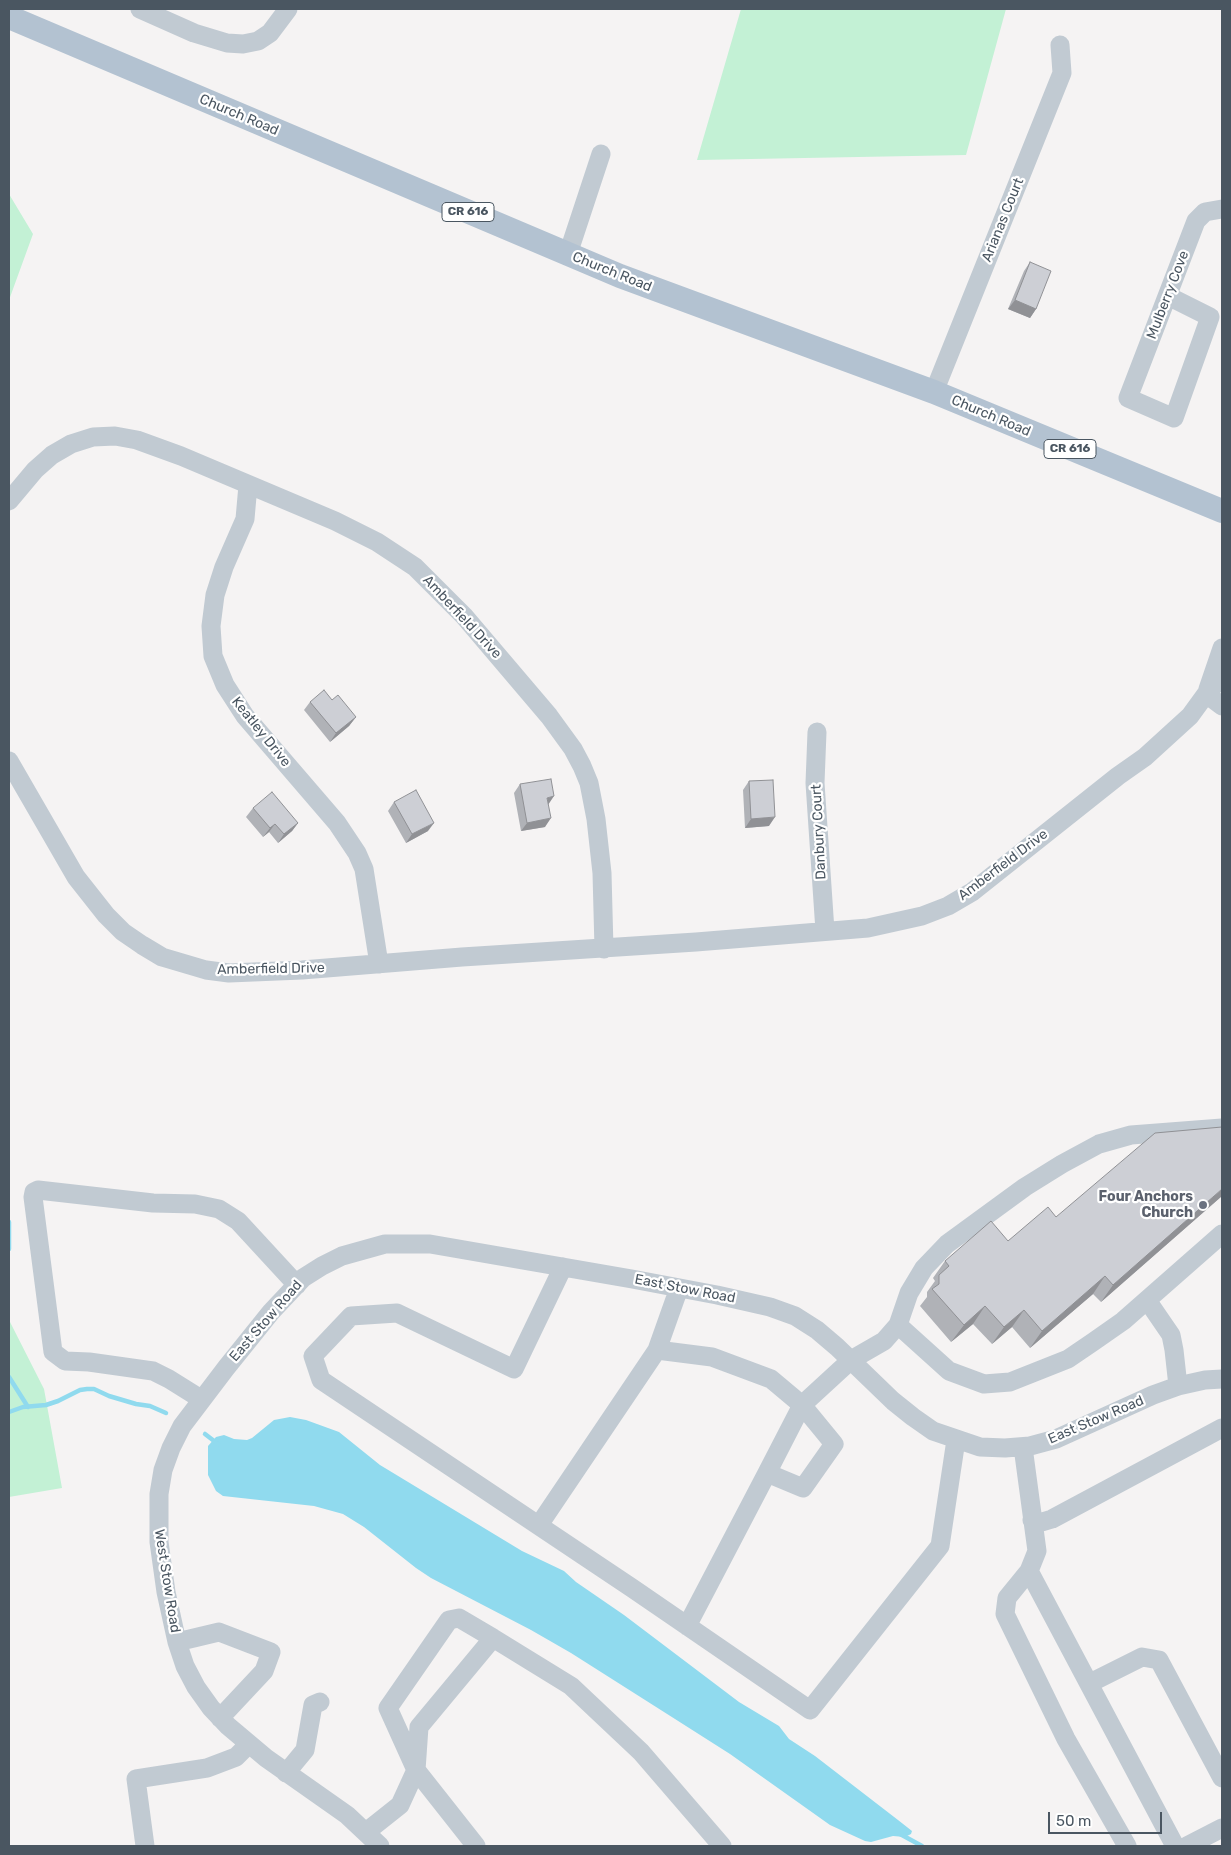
<!DOCTYPE html>
<style>
body{margin:0}
#map{position:relative;width:1231px;height:1855px;overflow:hidden;background:#f5f3f3;font-family:Rubik,sans-serif}
canvas{display:block}
.frame{position:absolute;inset:0;border:10px solid #4a5661;pointer-events:none}
.scale{position:absolute;left:1048px;top:1812px;width:114px;height:22px;box-sizing:border-box;border:2px solid #4a5661;border-top:0;padding-left:6px;font-size:15px;line-height:18px;white-space:nowrap;color:#4a5661;-webkit-text-stroke:4px #fff;paint-order:stroke}
</style>
<div id="map">
<canvas width="1231" height="1855"></canvas>
<div class="frame"></div>
<div class="scale">50 m</div>
</div>
<script>
const g = document.querySelector('canvas').getContext('2d');
g.lineJoin = 'round';
function fill(path, color) { g.fillStyle = color; g.fill(path, 'evenodd'); }
const toPath = rows => new Path2D(rows.map(r => 'M' + r).join(''));
function strokePath(path, color, width, dash) { g.strokeStyle = color; g.lineWidth = width; g.lineCap = dash ? 'butt' : 'round'; g.setLineDash(dash || []); g.stroke(path); }
function write(font, color, halo, rows, align = 'center') {
  g.font = font + ' Rubik,sans-serif'; g.lineWidth = 4.5; g.setLineDash([]); g.textBaseline = 'middle'; g.strokeStyle = halo; g.fillStyle = color; for (const [text, x, y, turn = 0] of rows) {
    g.save(); g.translate(x, y); g.rotate((+turn || 0) * Math.PI / 180); g.textAlign = isNaN(turn) ? turn : align; if (halo) g.strokeText(text, 0, 0); g.fillText(text, 0, 0); g.restore();
  }
}
const green = toPath([
 [741,9,1006,9,966,155,697,160],
 [9,194,33,234,9,300],
 [9,1320,44,1389,62,1488,9,1497]
]);
const water = toPath([
 [290,1417,306,1420,339,1432,380,1465,522,1551,564,1571,576,1582,624,1615,739,1702,779,1726,789,1739,815,1756,898,1820,912,1831,911,1834,905,1837,893,1836,871,1842,865,1841,830,1825,730,1754,675,1719,571,1653,531,1630,431,1578,416,1568,364,1527,343,1514,314,1506,223,1496,216,1491,208,1475,208,1446,216,1437,224,1435,234,1439,247,1440,252,1438,274,1420]
]);
const stream = toPath([
 [9,1222,9,1249],
 [9,1377,28,1407],
 [9,1412,23,1407,46,1405,58,1401,80,1390,87,1389,94,1389,109,1396,136,1404,150,1406,166,1413],
 [205,1434,218,1444],
 [900,1834,922,1846]
]);
const minor = toPath([
 [140,9,194,33,227,43,243,44,258,41,270,33,288,9],
 [568,254,601,154],
 [1168,296,1210,317,1174,418,1128,398,1196,221,1205,212,1222,209],
 [934,392,1062,73,1060,45],
 [248,485,245,519,224,567,215,595,211,626,213,656,225,685,245,716,337,823,357,853,364,869,379,964],
 [9,501,35,470,52,455,71,444,93,437,115,436,137,440,181,456,335,521,377,542,415,567,464,616,549,716,573,749,582,766,589,783,596,819,602,873,604,949],
 [1208,689,1222,648],
 [1206,694,1222,706],
 [817,732,815,783,825,931],
 [9,761,76,877,106,915,123,932,142,945,162,957,206,970,229,973,302,970,462,957,696,942,868,928,922,916,948,906,972,892,1118,776,1145,757,1190,716,1206,694,1222,677],
 [563,1267,514,1369,397,1313,351,1316,313,1356,321,1380,632,1588,810,1710,940,1546,956,1440],
 [679,1288,657,1350,712,1357,771,1379,802,1405,851,1360,884,1341,898,1325,909,1293,924,1268,947,1244,1025,1187,1062,1164,1099,1144,1131,1135,1222,1128],
 [1147,1300,1171,1335,1174,1350,1178,1386],
 [898,1325,949,1371,984,1384,1010,1382,1068,1359,1093,1342,1123,1321,1222,1234],
 [201,1399,169,1379,153,1371,89,1362,65,1361,53,1352,33,1197,34,1192,38,1190,153,1203,195,1204,219,1209,238,1221,297,1285],
 [1023,1447,1037,1551,1029,1571,1007,1598,1005,1614,1066,1739,1127,1846],
 [1032,1520,1042,1522,1052,1519,1222,1428],
 [539,1525,657,1350],
 [1029,1571,1175,1846],
 [687,1626,767,1473,802,1405,834,1444,803,1488,767,1473],
 [177,1642,219,1632,271,1652,264,1671,220,1718],
 [1090,1683,1142,1657,1159,1660,1222,1778],
 [286,1773,305,1750,313,1705,320,1702],
 [366,1832,400,1805,416,1770,419,1727,493,1638,571,1686,641,1752,722,1846],
 [145,1846,136,1779,207,1768,236,1757,249,1744],
 [380,1846,347,1815,266,1758,228,1726,211,1708,196,1687,185,1666,177,1642,166,1592,159,1542,159,1494,163,1470,171,1448,182,1426,226,1368,271,1312,303,1278,322,1266,342,1256,385,1244,430,1244,632,1279,717,1295,770,1307,795,1316,817,1330,837,1347,893,1401,913,1417,933,1431,980,1447,1005,1448,1030,1446,1056,1439,1153,1395,1178,1386,1205,1380,1222,1379],
 [476,1846,416,1770,388,1708,449,1620,459,1618,493,1638],
 [1187,1846,1222,1828]
]);
const major = toPath([
 [9,17,620,276,934,392,1222,511]
]);
const wall = toPath([
 [1030,262,1036,309,1030,318,1008,309,1024,271],
 [332,700,356,717,349,726,330,742,304,710,310,702],
 [749,781,769,826,745,828,743,790],
 [520,784,548,805,545,827,521,831,514,793],
 [394,802,428,831,406,843,388,811],
 [253,808,298,823,292,831,278,843,269,832,263,837,246,817],
 [1222,1196,1101,1302,1093,1294,1030,1348,1012,1327,992,1344,973,1324,951,1342,920,1306,927,1297,927,1292,935,1281,933,1278,945,1261,1008,1241,1056,1217]
]);
const shadedWall = toPath([
 [1015,300,1036,309,1030,318,1008,309],
 [356,717,349,726,330,742,336,733],
 [554,796,548,805,547,798],
 [775,817,769,826,745,828,751,819],
 [551,818,545,827,521,831,527,823],
 [298,823,292,831,278,843,284,834],
 [434,823,428,831,406,843,412,834],
 [275,824,269,832,263,837,270,828],
 [1222,1189,1222,1196,1101,1302,1113,1285],
 [1105,1276,1093,1294,1030,1348,1042,1331],
 [985,1306,973,1324,951,1342,964,1325],
 [1024,1310,1012,1327,992,1344,1004,1327]
]);
const building = toPath([
 [1030,262,1051,271,1036,309,1015,300,1030,262],
 [324,690,332,700,338,695,356,717,336,733,310,702,324,690],
 [551,779,554,796,547,798,551,818,527,823,520,784,551,779],
 [773,780,775,817,751,819,749,781,773,780],
 [416,790,434,823,412,834,394,802,416,790],
 [272,792,298,823,284,834,275,824,270,828,253,808,272,792],
 [1222,1127,1222,1189,1113,1285,1105,1276,1042,1331,1024,1310,1004,1327,985,1306,964,1325,932,1289,939,1284,939,1275,949,1266,945,1261,991,1221,1008,1241,1048,1207,1056,1217,1155,1133,1222,1127]
]);
const markers = [
 [1203,1205,5,"#6b7280"]
];
const shields = [
 [468,212,52],
 [1070,449,52]
];
const shieldNames = [
 ["CR 616",468,212],
 ["CR 616",1070,449]
];
const streetNames = [
 ["Church Road",239,115,23],
 ["Arianas Court",1003,220,-68],
 ["Church Road",612,272,22],
 ["Mulberry Cove",1168,295,-69],
 ["Church Road",991,416,23],
 ["Amberfield Drive",462,617,47],
 ["Keatley Drive",261,732,51],
 ["Danbury Court",819,832,-93],
 ["Amberfield Drive",1003,865,-37],
 ["Amberfield Drive",271,969,-1],
 ["East Stow Road",685,1289,11],
 ["East Stow Road",266,1321,-49],
 ["East Stow Road",1096,1420,-23],
 ["West Stow Road",167,1581,81]
];
const worshipNames = [
 ["Four Anchors",1193,1197],
 ["Church",1193,1213]
];
fill(green, '#c3f1d5');
fill(water, '#90daee');
strokePath(stream, '#90daee', 4.5);
strokePath(minor, '#c1cad2', 19);
strokePath(major, '#b3c2d1', 24);
fill(wall, '#b0b2b7');
fill(shadedWall, '#909195');
fill(building, '#cdcfd5');
strokePath(building, '#909195', 1);
for (const [x, y, r, color] of markers) { const dot = new Path2D(); dot.arc(x, y, r, 0, 2 * Math.PI); g.fillStyle = color; g.fill(dot); strokePath(dot, '#fff', 2); }
for (const [x, y, w] of shields) { const box = new Path2D(); box.roundRect(x - w / 2, y - 9.5, w, 19, 4); g.fillStyle = '#fff'; g.fill(box); strokePath(box, '#4a5661', 1); }
write('bold 12px', '#4a5661', null, shieldNames);
write('14px', '#4a5661', '#fff', streetNames);
write('bold 14px', '#5b616d', '#fff', worshipNames, 'right');
</script>
